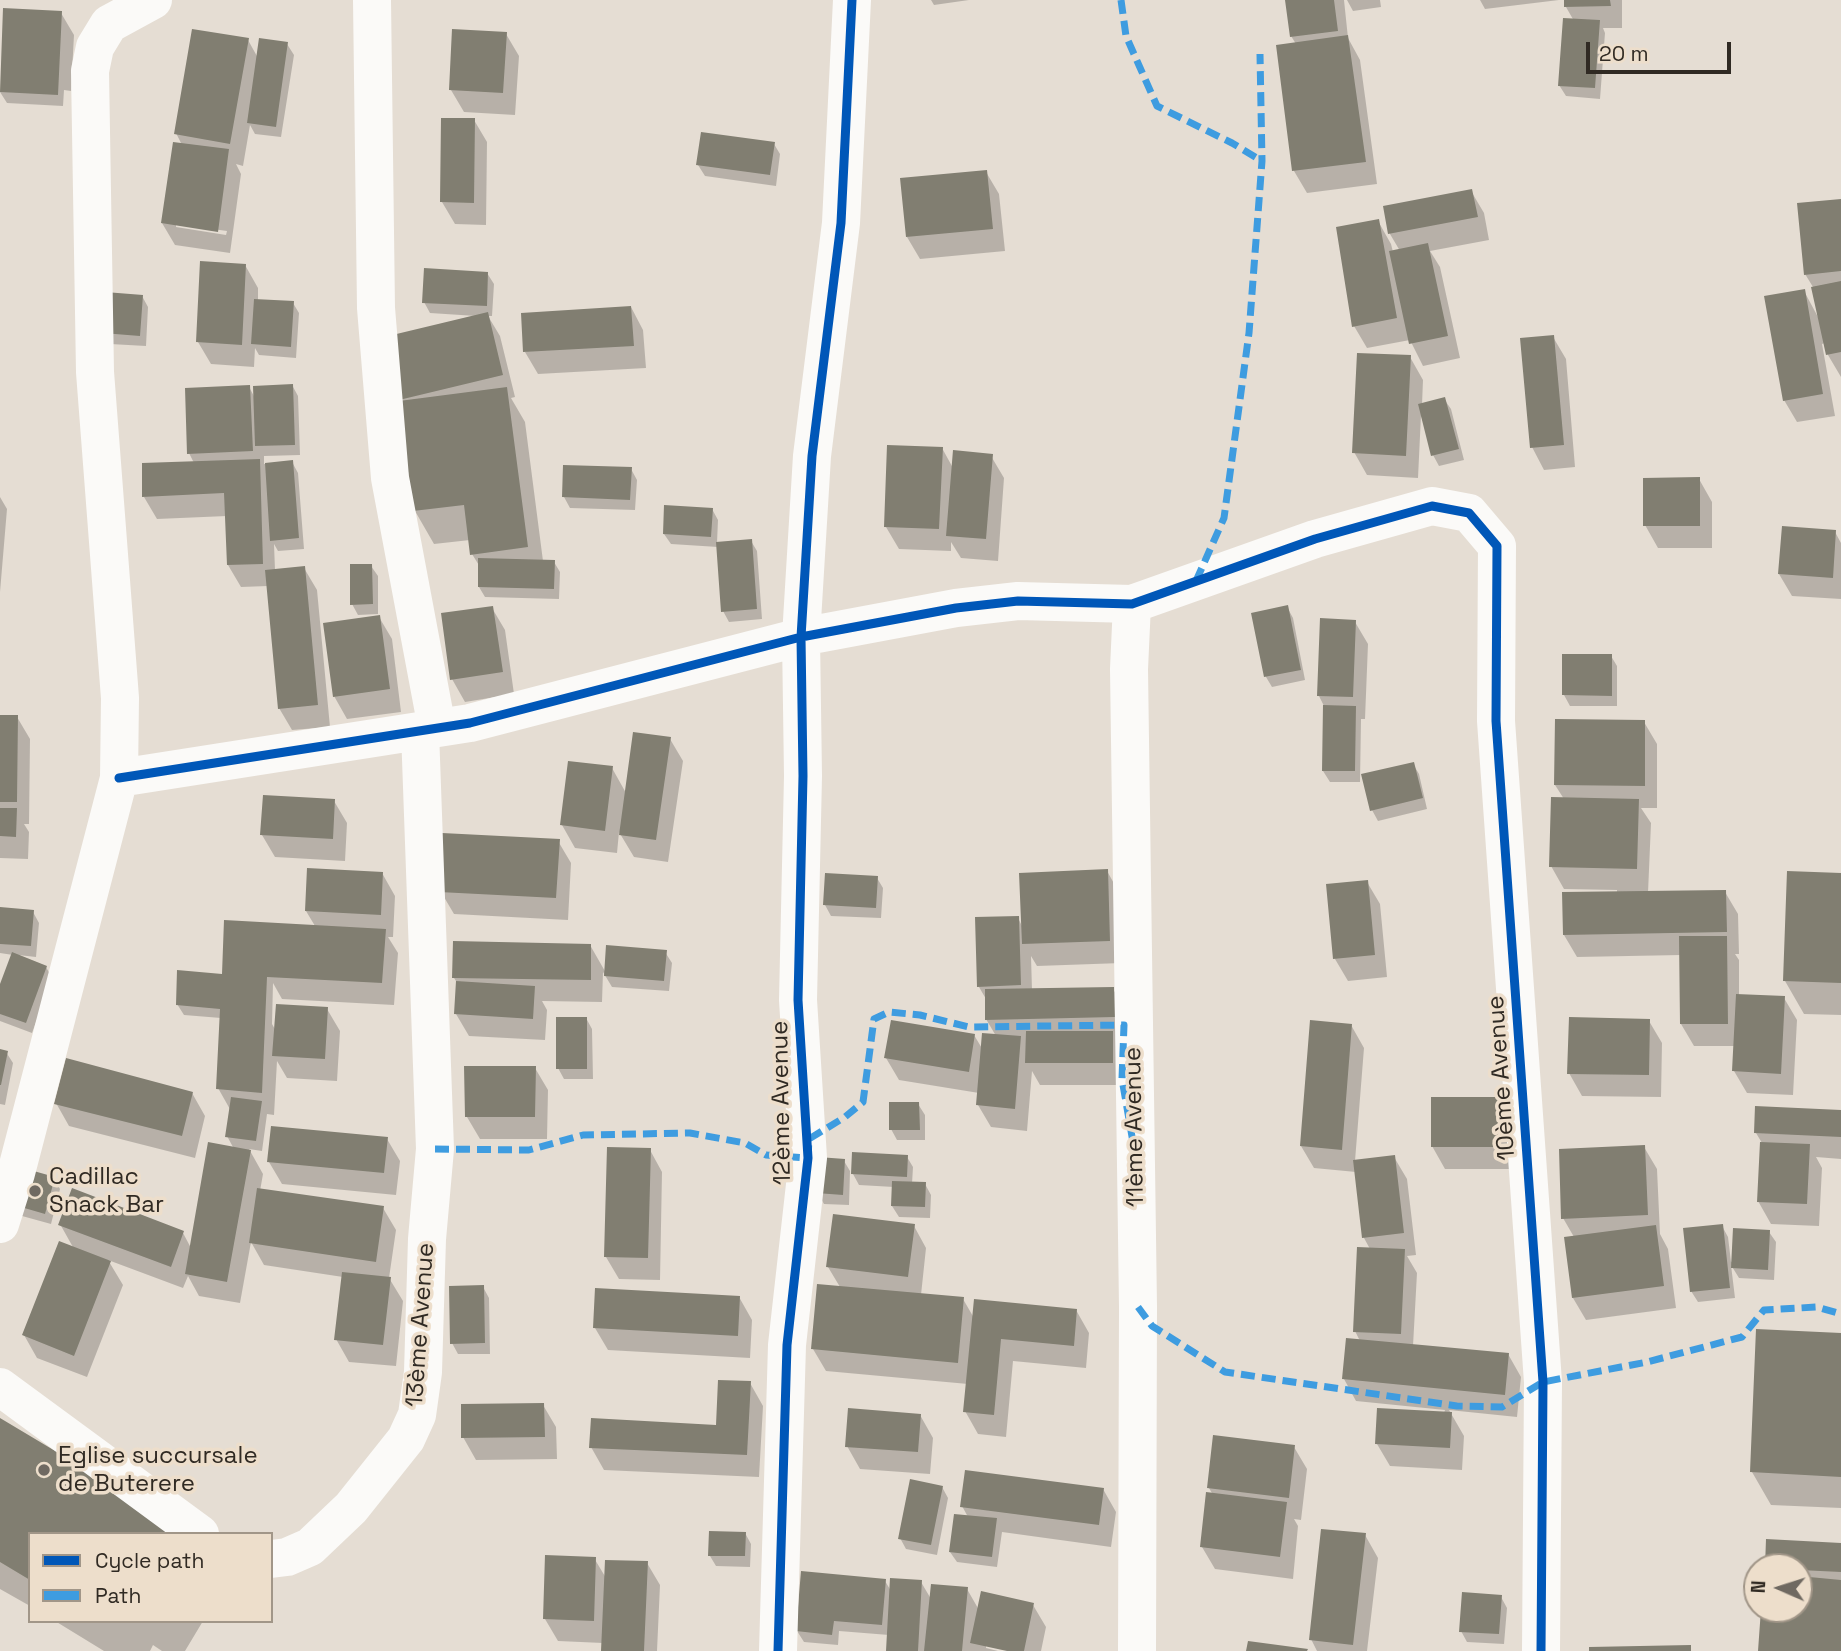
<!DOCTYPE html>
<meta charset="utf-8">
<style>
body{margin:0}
#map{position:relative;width:1841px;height:1651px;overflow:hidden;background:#e5ddd3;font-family:"Space Grotesk",sans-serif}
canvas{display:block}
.legend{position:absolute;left:28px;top:1532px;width:245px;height:91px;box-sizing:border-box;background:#eddecb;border:2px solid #a19688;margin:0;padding:9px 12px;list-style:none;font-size:21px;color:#302a23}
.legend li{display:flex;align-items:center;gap:14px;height:35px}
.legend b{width:35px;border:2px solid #a19688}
.north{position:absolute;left:1743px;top:1553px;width:70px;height:70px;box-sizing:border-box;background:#eddecb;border:2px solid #a19688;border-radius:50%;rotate:273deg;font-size:19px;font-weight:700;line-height:28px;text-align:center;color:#302a23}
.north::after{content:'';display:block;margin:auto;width:24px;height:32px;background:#6f6961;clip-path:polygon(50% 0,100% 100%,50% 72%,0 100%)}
.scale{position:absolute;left:1586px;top:42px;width:145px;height:32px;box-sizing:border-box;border:4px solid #302a23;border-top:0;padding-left:9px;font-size:21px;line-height:24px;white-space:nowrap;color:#302a23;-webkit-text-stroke:5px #eddecb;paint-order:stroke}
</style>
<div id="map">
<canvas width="1841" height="1651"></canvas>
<ul class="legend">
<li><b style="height:9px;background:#0057b8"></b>Cycle path</li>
<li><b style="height:9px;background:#3e9ce0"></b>Path</li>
</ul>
<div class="north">N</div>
<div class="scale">20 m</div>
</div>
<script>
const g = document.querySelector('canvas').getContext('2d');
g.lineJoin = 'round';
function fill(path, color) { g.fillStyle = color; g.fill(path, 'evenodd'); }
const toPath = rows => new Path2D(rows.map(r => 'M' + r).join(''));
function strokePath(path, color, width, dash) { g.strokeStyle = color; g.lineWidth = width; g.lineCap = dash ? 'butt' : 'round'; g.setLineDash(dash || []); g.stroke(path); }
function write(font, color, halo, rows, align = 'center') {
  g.font = font + ' "Space Grotesk",sans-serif'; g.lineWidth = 7; g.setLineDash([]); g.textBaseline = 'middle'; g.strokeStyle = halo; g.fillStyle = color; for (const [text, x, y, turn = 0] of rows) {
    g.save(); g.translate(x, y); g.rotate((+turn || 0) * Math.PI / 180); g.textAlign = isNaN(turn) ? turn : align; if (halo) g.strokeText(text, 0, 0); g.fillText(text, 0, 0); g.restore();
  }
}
const shadow = toPath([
 [931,0,969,0,934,5],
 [1287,0,1344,0,1348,38,1360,60,1377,184,1307,193,1294,171,1278,47,1296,44,1291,36],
 [1347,0,1380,0,1381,7,1353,11],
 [1480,0,1559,0,1485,9],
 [1566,0,1622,0,1622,28,1603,28,1605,33,1600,99,1566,96,1559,85,1574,21,1566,7],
 [61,13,74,35,71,91,64,90,63,106,7,103,0,92],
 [506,34,519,56,515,115,464,112,451,90],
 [248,40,258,58,287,44,294,55,281,137,255,134,250,125,243,166,236,164,241,174,230,253,175,245,162,223,182,145,176,133],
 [176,224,227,231,226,235,176,227],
 [474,120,487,142,486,225,455,224,442,202],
 [774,144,780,154,776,186,705,176,698,165],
 [986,172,999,194,1005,251,920,259,907,237],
 [1471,191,1484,213,1489,240,1430,251,1440,267,1460,358,1423,366,1410,340,1367,348,1354,326,1378,221,1391,244,1393,252,1400,251,1390,234,1385,207],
 [1841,201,1841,377,1828,355,1825,343,1822,344,1835,416,1797,422,1784,400,1804,291,1818,317,1813,287,1805,274],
 [245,265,258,288,258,301,293,303,299,313,296,358,259,355,255,348,254,367,211,364,198,342],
 [487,273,494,284,492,316,488,316,500,336,515,397,511,398,525,422,543,561,554,562,560,572,559,599,485,597,479,587,480,567,472,554,470,540,434,544,415,511,401,399,476,316,430,313,424,302],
 [107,294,142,296,148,307,146,346,110,344],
 [631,307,643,330,646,368,538,374,525,352],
 [1553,337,1566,359,1575,467,1544,470,1532,447],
 [1410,357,1423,380,1422,405,1444,399,1451,409,1464,460,1439,466,1433,455,1421,415,1418,478,1367,475,1354,452],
 [292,385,298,396,300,455,264,456,264,464,292,462,298,473,304,549,278,551,274,544,275,570,304,568,317,590,330,727,292,730,279,708,268,586,241,587,228,565,227,516,157,519,144,497,194,463,189,453,249,387,255,398],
 [942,448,953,468,991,456,1004,478,998,561,961,558,951,542,951,551,899,549,886,527],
 [631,469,637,480,635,510,570,508,564,497],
 [1699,479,1712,502,1712,548,1658,548,1645,525],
 [0,497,7,509,0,592],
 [712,509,718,520,717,543,751,541,757,551,762,619,729,622,723,611,718,547,671,544,664,534],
 [1835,532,1841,543,1841,599,1792,596,1779,574],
 [371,566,378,576,378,614,358,615,352,604],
 [1287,607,1293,618,1305,680,1272,687,1266,677,1254,615],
 [492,608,505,630,514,694,465,702,452,679],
 [379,617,392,639,401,712,347,719,334,696],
 [1355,622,1368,644,1365,719,1361,719,1360,782,1330,782,1323,771,1324,706,1319,696],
 [1611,656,1617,666,1617,706,1570,706,1564,695],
 [0,717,17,717,30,739,29,824,24,824,29,832,28,859,0,858],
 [1644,722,1657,744,1657,808,1641,808,1651,823,1648,893,1725,892,1738,914,1739,954,1735,954,1739,960,1739,996,1784,998,1797,1020,1793,1095,1747,1093,1734,1071,1735,1046,1694,1046,1681,1024,1681,955,1577,957,1564,935,1617,893,1617,890,1564,889,1551,866,1564,799,1555,785],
 [670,739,683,761,668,862,634,857,619,832,617,853,575,848,562,825,612,768,626,793],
 [1413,764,1419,774,1427,809,1378,821,1372,810],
 [334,801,347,823,345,861,275,857,262,835],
 [558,841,571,863,568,920,454,914,441,892],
 [1107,871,1120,894,1122,963,1037,966,1031,956,1032,990,1113,989,1126,1011,1125,1085,1040,1085,1032,1071,1027,1131,991,1127,978,1105,979,1093,899,1080,886,1058,974,1035,983,1050,996,1036,986,1019,986,999,979,987,1018,918,1023,928],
 [382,873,395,896,393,937,388,937,398,953,394,1005,282,999,273,983,272,1024,276,1031,327,1009,340,1031,337,1081,287,1078,277,1061,274,1115,267,1114,262,1151,249,1149,263,1174,260,1191,383,1208,396,1230,389,1278,403,1301,396,1366,349,1362,336,1339,343,1277,264,1265,251,1242,240,1303,199,1296,188,1276,183,1288,108,1260,123,1285,87,1377,37,1358,24,1335,74,1249,60,1224,183,1233,191,1248,234,1149,227,1136,231,1111,218,1088,221,1018,184,1015,177,1004,224,976,315,926,306,911],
 [1841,875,1841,1015,1804,1014,1785,981],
 [877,878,883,888,881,918,831,916,825,905],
 [1367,882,1380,904,1387,977,1348,981,1335,959],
 [0,909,33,912,39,923,36,957,18,955,46,967,52,978,32,1033,0,1021,0,989,13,955,0,953],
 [590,945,606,973,665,952,672,963,669,991,612,987,603,972,602,1002,542,1001,547,1010,545,1040,469,1036,456,1014,458,984,454,978],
 [586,1018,592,1029,593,1079,564,1079,558,1068],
 [1649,1021,1662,1043,1661,1097,1582,1096,1569,1073],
 [1351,1025,1364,1048,1355,1161,1394,1157,1407,1179,1416,1255,1407,1256,1417,1273,1413,1346,1508,1354,1521,1377,1517,1417,1449,1410,1464,1436,1462,1470,1390,1466,1377,1444,1444,1413,1445,1410,1356,1401,1344,1379,1360,1341,1355,1331,1370,1249,1364,1238,1356,1172,1314,1168,1301,1146],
 [0,1051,6,1052,13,1063,5,1105,0,1104],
 [535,1068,548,1090,547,1139,480,1139,467,1117],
 [192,1093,205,1116,195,1158,69,1126,56,1103],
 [1497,1099,1510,1122,1510,1169,1445,1169,1432,1146],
 [918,1104,925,1115,925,1140,897,1140,891,1129],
 [1841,1112,1841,1159,1816,1157,1822,1168,1819,1226,1771,1224,1758,1201,1762,1143,1756,1133],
 [387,1139,400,1161,396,1195,282,1184,269,1162],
 [1644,1147,1657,1169,1660,1234,1668,1249,1676,1308,1586,1320,1573,1298,1574,1237,1563,1218],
 [650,1150,662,1172,660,1280,619,1279,606,1257],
 [907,1157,913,1167,912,1184,925,1184,931,1195,930,1218,899,1217,892,1206,894,1187,859,1185,853,1174],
 [844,1161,850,1171,849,1205,824,1204,818,1193],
 [54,1178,60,1189,51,1224,22,1216,16,1205],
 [914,1226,926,1248,921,1295,963,1299,974,1318,1076,1310,1089,1333,1086,1368,1013,1361,1006,1437,978,1434,965,1411,968,1384,826,1371,813,1349,840,1287,828,1267],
 [1722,1226,1728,1237,1731,1262,1769,1232,1776,1242,1774,1280,1739,1278,1731,1265,1735,1298,1698,1302,1691,1291],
 [483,1287,489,1298,490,1354,458,1354,452,1343],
 [739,1297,752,1320,750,1358,608,1350,595,1328],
 [1841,1334,1841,1508,1771,1505,1752,1472],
 [750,1383,763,1406,759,1477,604,1470,591,1447,718,1426],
 [543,1405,556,1427,557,1459,476,1460,463,1437],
 [920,1415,933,1438,930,1474,860,1469,847,1446],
 [0,1420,179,1534,30,1534,30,1606,0,1589],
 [1294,1447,1307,1469,1301,1520,1294,1519,1298,1526,1293,1579,1215,1569,1202,1547,1213,1495,1209,1488],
 [942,1487,948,1498,937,1555,906,1549,900,1538],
 [1103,1489,1116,1512,1111,1547,1002,1532,997,1567,957,1562,950,1552,968,1517,962,1506],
 [745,1533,751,1544,750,1567,716,1566,710,1556],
 [1365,1535,1378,1558,1367,1651,1317,1651,1311,1639],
 [1841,1545,1841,1651,1760,1651,1763,1609,1799,1609,1799,1567,1767,1567],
 [594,1558,606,1578,647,1563,660,1585,657,1651,603,1651,603,1643,558,1641,545,1619],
 [885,1581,891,1591,921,1582,931,1599,967,1589,979,1610,1033,1605,1046,1627,1041,1651,1015,1651,986,1645,986,1648,998,1651,888,1651,889,1635,839,1631,838,1645,804,1642,797,1631],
 [1501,1597,1507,1608,1504,1644,1467,1642,1461,1631],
 [55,1621,203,1621,185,1651,162,1651,153,1645,150,1651,104,1651]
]);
const building = toPath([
 [1285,0,1334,0,1338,31,1290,37],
 [1564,0,1610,0,1611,6,1564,7],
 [3,8,62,11,58,95,0,92],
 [1563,18,1600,20,1595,88,1558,86],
 [192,29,249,38,230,144,174,134],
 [452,29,507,32,503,93,449,90],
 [1348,35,1366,162,1292,171,1276,45],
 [259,38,288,42,276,127,247,123],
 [441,118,475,118,474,203,440,202],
 [701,132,775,142,770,175,696,165],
 [173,142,229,149,218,232,161,223],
 [987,170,993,229,906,237,900,178],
 [1472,189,1478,217,1388,234,1383,206],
 [1841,199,1841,271,1804,275,1797,203],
 [1379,219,1397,318,1352,327,1336,227],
 [1428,243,1448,336,1409,344,1389,251],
 [200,261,246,264,242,345,196,342],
 [424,268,488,272,487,306,422,303],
 [1841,281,1841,352,1826,355,1811,287],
 [1805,289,1823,394,1783,401,1764,296],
 [105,292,143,295,140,336,102,333],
 [254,299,294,301,291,347,251,344],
 [631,306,634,346,523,352,521,313],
 [488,312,503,375,399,400,384,337],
 [1554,335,1564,445,1530,448,1520,338],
 [1357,353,1411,355,1406,456,1352,453],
 [293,384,295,445,255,446,253,386],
 [250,385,253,451,187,454,185,388],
 [507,387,528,547,470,555,464,505,413,511,399,401],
 [1445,397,1459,449,1431,456,1418,404],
 [887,445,943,447,939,529,884,527],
 [953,450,993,454,986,539,946,536],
 [260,459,263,564,227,565,224,493,142,497,142,463],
 [293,460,299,538,270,541,265,463],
 [563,465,632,467,630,500,562,497],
 [1700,477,1700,526,1643,526,1643,478],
 [664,505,713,508,711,537,663,534],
 [1782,526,1836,530,1833,578,1778,574],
 [752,539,757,609,721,612,716,542],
 [478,558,555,560,554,589,478,587],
 [350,564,372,564,373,604,350,605],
 [305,566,318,705,278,709,265,570],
 [1288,605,1301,670,1264,677,1251,613],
 [493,606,503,672,450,680,441,613],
 [380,615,390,689,333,697,323,623],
 [1320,618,1356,620,1353,697,1317,696],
 [1562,654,1612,654,1612,696,1562,695],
 [1323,705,1356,706,1355,771,1322,771],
 [0,715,18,715,17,802,0,802],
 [1555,719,1645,720,1645,786,1554,785],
 [633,732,671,737,656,840,619,835],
 [568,761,613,766,605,831,560,825],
 [1414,762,1423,798,1370,811,1361,774],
 [263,795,335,799,333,839,260,835],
 [1551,797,1639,799,1637,869,1549,867],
 [0,808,17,808,16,837,0,836],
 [442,833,560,839,556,898,439,892],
 [307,868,383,872,381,915,305,911],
 [1108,869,1110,941,1022,944,1019,873],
 [1787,871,1841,873,1841,983,1783,981],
 [825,873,878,876,876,908,823,905],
 [1368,880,1375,955,1333,959,1326,884],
 [1726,890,1727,932,1563,935,1562,892],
 [0,907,34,910,31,946,0,944],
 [1019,916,1021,985,977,987,975,917],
 [224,920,386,929,382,983,267,977,262,1093,216,1089,220,1009,176,1005,177,970,222,974],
 [1679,936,1727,936,1728,1024,1680,1024],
 [453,941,591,944,591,980,452,978],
 [606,945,667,950,664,981,604,976],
 [12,952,47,966,26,1023,0,1014,0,984],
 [456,981,535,986,533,1019,454,1014],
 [1114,987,1115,1017,985,1020,985,989],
 [1736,994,1785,996,1781,1074,1732,1071],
 [276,1004,328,1007,325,1059,272,1056],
 [556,1017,587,1017,587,1069,556,1069],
 [1569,1017,1650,1019,1649,1075,1567,1074],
 [891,1020,975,1034,969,1072,884,1058],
 [1310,1020,1352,1024,1342,1150,1300,1146],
 [1026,1031,1113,1031,1113,1063,1025,1063],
 [982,1033,1021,1036,1015,1109,976,1105],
 [0,1049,8,1051,1,1085,0,1085],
 [66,1058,193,1092,182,1136,54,1104],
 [464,1066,536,1066,535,1117,465,1117],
 [231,1097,262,1101,256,1141,225,1137],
 [1431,1097,1498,1097,1498,1147,1431,1147],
 [889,1102,919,1102,920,1130,889,1130],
 [1755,1106,1841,1110,1841,1137,1754,1133],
 [271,1126,388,1137,384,1173,267,1162],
 [208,1142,251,1150,227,1282,185,1274],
 [1760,1142,1810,1144,1807,1204,1757,1202],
 [1645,1145,1648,1215,1561,1219,1559,1149],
 [607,1147,651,1148,648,1258,604,1257],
 [852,1152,908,1155,907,1177,851,1174],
 [1395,1155,1404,1233,1362,1238,1353,1160],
 [818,1157,845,1159,843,1195,816,1193],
 [23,1168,55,1177,45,1214,14,1205],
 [892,1181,926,1182,925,1207,891,1206],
 [72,1188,184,1231,171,1267,58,1225],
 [257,1188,384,1206,376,1262,249,1243],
 [833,1214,915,1224,908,1277,826,1267],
 [1723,1224,1730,1288,1690,1292,1683,1228],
 [1656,1225,1664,1286,1572,1298,1564,1237],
 [1733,1228,1770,1230,1768,1270,1731,1268],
 [59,1241,111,1261,74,1356,22,1335],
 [1357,1247,1405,1249,1401,1334,1353,1332],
 [342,1272,391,1277,383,1345,334,1340],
 [817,1284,964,1297,958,1363,811,1349],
 [484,1285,485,1343,450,1344,449,1286],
 [595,1288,740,1296,738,1336,593,1328],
 [974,1299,1077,1309,1074,1346,1001,1339,994,1415,963,1412],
 [1756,1329,1841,1333,1841,1477,1750,1472],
 [1346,1338,1509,1353,1505,1395,1342,1379],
 [718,1380,751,1381,747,1455,589,1448,591,1418,716,1425],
 [544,1403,545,1437,461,1438,461,1404],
 [848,1408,921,1414,918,1452,845,1447],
 [1377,1408,1452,1412,1450,1448,1375,1444],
 [0,1418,174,1522,167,1534,30,1534,30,1580,0,1562],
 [1213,1435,1295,1445,1289,1498,1207,1488],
 [965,1470,1104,1488,1099,1525,960,1507],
 [910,1479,943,1486,931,1545,898,1539],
 [1206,1492,1287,1502,1280,1557,1200,1547],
 [954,1514,997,1518,992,1557,949,1552],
 [1321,1529,1366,1533,1353,1645,1309,1640],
 [709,1531,746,1532,745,1556,708,1556],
 [1766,1539,1841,1543,1841,1572,1799,1570,1799,1567,1765,1567],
 [545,1555,596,1557,594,1621,543,1619],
 [605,1560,648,1561,644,1651,601,1651],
 [801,1571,886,1579,882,1625,834,1621,832,1635,796,1631],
 [1799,1576,1841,1580,1841,1651,1758,1651,1761,1609,1799,1609],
 [890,1578,922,1580,918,1651,886,1651],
 [931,1584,968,1587,962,1651,924,1651],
 [981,1591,1034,1603,1024,1651,1007,1651,970,1643],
 [1462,1592,1502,1595,1499,1634,1459,1632],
 [1248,1641,1308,1649,1307,1651,1246,1651],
 [1691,1645,1691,1651,1589,1651,1589,1647]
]);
const minor = toPath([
 [372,0,376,308,390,478,437,728],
 [1132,604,1129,669,1138,1307,1137,1651],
 [119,778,470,723,801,637,956,608,1018,601,1132,604,1315,539,1432,506,1469,513,1497,546,1496,721,1543,1382,1541,1651],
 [0,1224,16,1173,119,778,120,698,95,372,90,71,95,47,109,24,153,0],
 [0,1387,200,1534],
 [271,1559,287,1557,310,1547,351,1508,406,1439,417,1415,423,1372,427,1239,435,1149,420,731],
 [778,1651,787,1345,808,1158,798,1000,803,776,801,637,812,456,841,223,852,0]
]);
const quiet = toPath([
 [1121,0,1126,36,1157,106,1232,143,1262,161],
 [1196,581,1224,518,1249,333,1262,161,1260,54],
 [435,1149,529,1150,583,1135,690,1133,745,1143,766,1155,808,1158,809,1139,845,1117,863,1102,874,1019,889,1012,920,1015,969,1027,1124,1025,1122,1079,1135,1154],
 [1138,1307,1152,1326,1225,1372,1457,1406,1502,1407,1543,1382,1647,1362,1742,1337,1764,1310,1817,1307,1841,1314]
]);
const cycleway = toPath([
 [119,778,470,723,801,637,956,608,1018,601,1132,604,1315,539,1432,506,1469,513,1497,546,1496,721,1543,1382,1541,1651],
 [778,1651,787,1345,808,1158,798,1000,803,776,801,637,812,456,841,223,852,0]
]);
const markers = [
 [35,1191,7,"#6f6961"],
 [44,1470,7,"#6f6961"]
];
const streetNames = [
 ["10ème Avenue",1502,1078,-94],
 ["12ème Avenue",782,1103,-91],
 ["11ème Avenue",1135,1127,-91],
 ["13ème Avenue",421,1325,-86]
];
const poiNames = [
 ["Cadillac",49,1177],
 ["Snack Bar",49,1205],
 ["Eglise succursale",58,1456],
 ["de Buterere",58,1484]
];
fill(shadow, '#0003');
fill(building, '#817e71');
strokePath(minor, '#fbfaf8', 38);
strokePath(quiet, '#3e9ce0', 7, [14, 7]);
strokePath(cycleway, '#0057b8', 9);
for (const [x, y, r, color] of markers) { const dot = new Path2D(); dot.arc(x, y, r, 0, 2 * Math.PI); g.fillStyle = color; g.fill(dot); strokePath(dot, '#eddecb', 2.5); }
write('24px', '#302a23', '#eddecb', streetNames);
write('24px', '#302a23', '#eddecb', poiNames, 'left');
</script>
